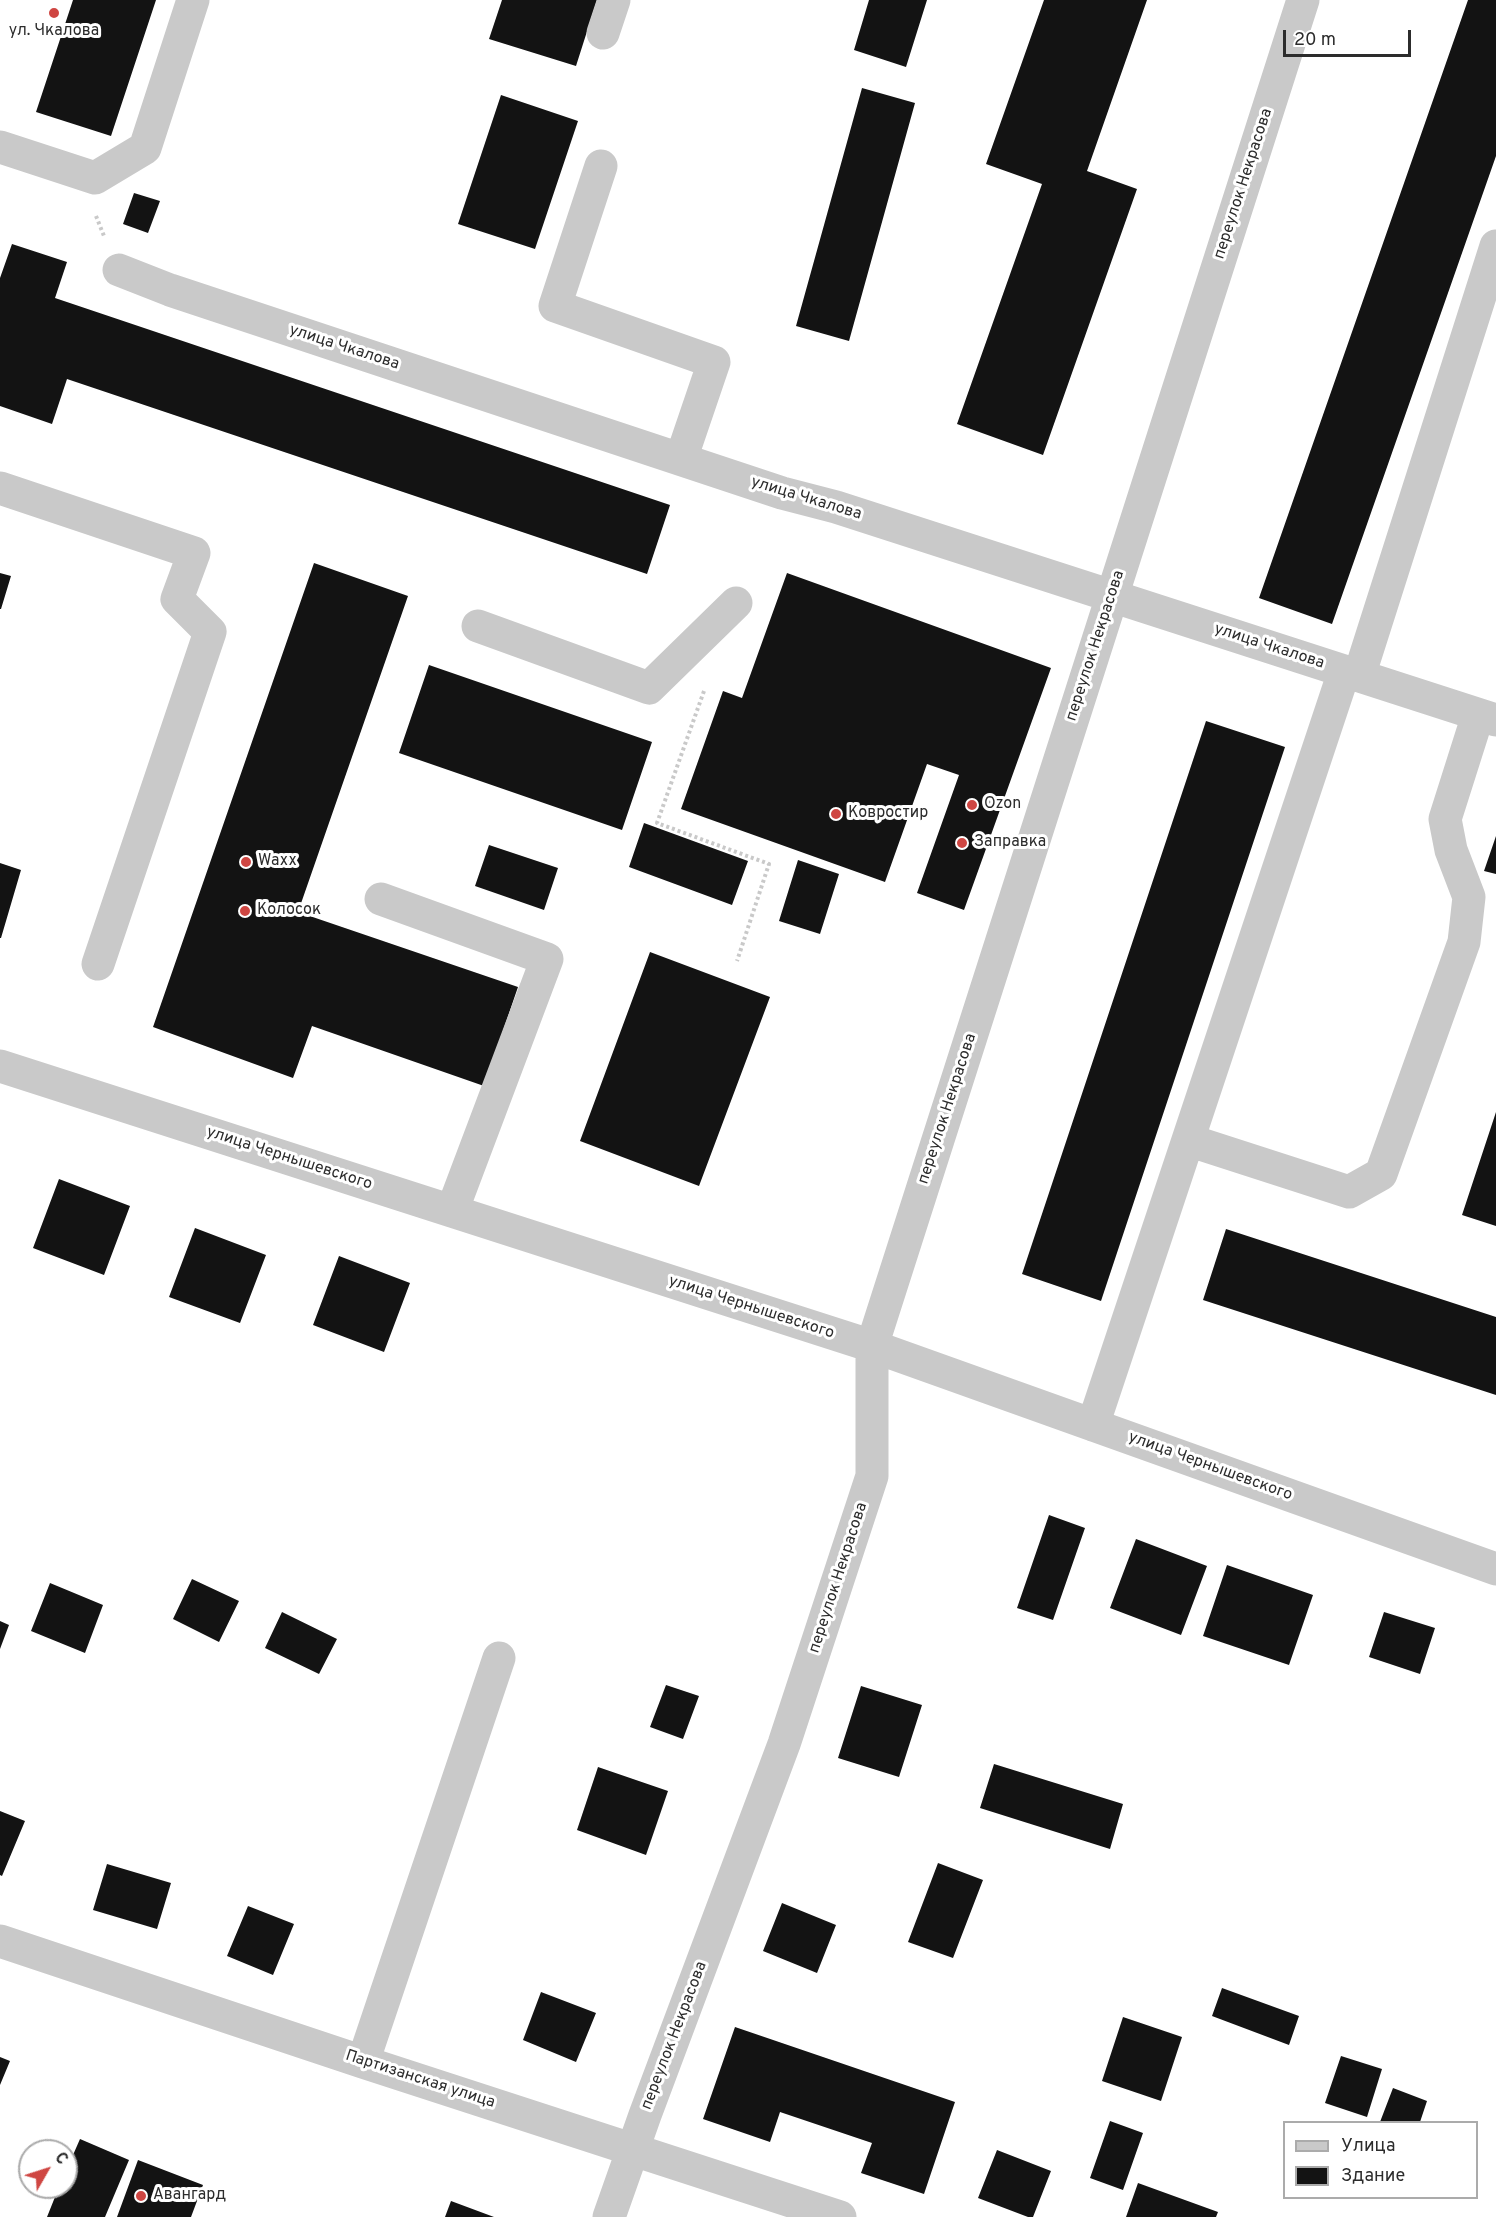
<!DOCTYPE html>
<meta charset="utf-8">
<style>
body{margin:0}
#map{position:relative;width:1496px;height:2217px;overflow:hidden;background:#fff;font-family:Overpass,sans-serif}
canvas{display:block}
.legend{position:absolute;left:1283px;top:2121px;width:195px;height:78px;box-sizing:border-box;background:#fff;border:2px solid #ababab;margin:0;padding:8px 10px;list-style:none;font-size:18px;color:#2c2c2c}
.legend li{display:flex;align-items:center;gap:12px;height:30px}
.legend b{width:30px;border:2px solid #ababab}
.north{position:absolute;left:18px;top:2139px;width:60px;height:60px;box-sizing:border-box;background:#fff;border:2px solid #ababab;border-radius:50%;rotate:51deg;font-size:16px;font-weight:700;line-height:24px;text-align:center;color:#2c2c2c}
.north::after{content:'';display:block;margin:auto;width:21px;height:27px;background:#cf4642;clip-path:polygon(50% 0,100% 100%,50% 72%,0 100%)}
.scale{position:absolute;left:1283px;top:30px;width:128px;height:27px;box-sizing:border-box;border:3px solid #2c2c2c;border-top:0;padding-left:8px;font-size:18px;line-height:21px;white-space:nowrap;color:#2c2c2c;-webkit-text-stroke:4px #fff;paint-order:stroke}
</style>
<div id="map">
<canvas width="1496" height="2217"></canvas>
<ul class="legend">
<li><b style="height:8px;background:#c9c9c9"></b>Улица</li>
<li><b style="height:16px;background:#131313"></b>Здание</li>
</ul>
<div class="north">С</div>
<div class="scale">20 m</div>
</div>
<script>
const g = document.querySelector('canvas').getContext('2d');
g.lineJoin = 'round';
function fill(path, color) { g.fillStyle = color; g.fill(path, 'evenodd'); }
const toPath = rows => new Path2D(rows.map(r => 'M' + r).join(''));
function strokePath(path, color, width, dash) { g.strokeStyle = color; g.lineWidth = width; g.lineCap = dash ? 'butt' : 'round'; g.setLineDash(dash || []); g.stroke(path); }
function write(font, color, halo, rows, align = 'center') {
  g.font = font + ' Overpass,sans-serif'; g.lineWidth = 6; g.setLineDash([]); g.textBaseline = 'middle'; g.strokeStyle = halo; g.fillStyle = color; for (const [text, x, y, turn = 0] of rows) {
    g.save(); g.translate(x, y); g.rotate((+turn || 0) * Math.PI / 180); g.textAlign = isNaN(turn) ? turn : align; if (halo) g.strokeText(text, 0, 0); g.fillText(text, 0, 0); g.restore();
  }
}
const building = toPath([
 [73,0,156,0,111,136,36,112],
 [502,0,597,0,576,66,489,39],
 [869,0,927,0,906,67,854,50],
 [1044,0,1147,0,1087,171,1137,189,1043,455,957,424,1042,184,986,164],
 [1468,0,1496,0,1496,156,1332,624,1259,598],
 [862,88,915,103,849,341,796,326],
 [501,95,578,121,535,249,458,224],
 [134,193,160,201,148,233,123,224],
 [12,244,67,262,55,298,670,505,647,574,67,379,52,424,0,406,0,278],
 [314,563,408,596,298,912,518,987,484,1086,312,1026,293,1078,153,1027],
 [0,573,11,576,1,609,0,609],
 [787,573,1051,668,964,910,917,893,959,775,927,764,885,882,681,809,723,691,742,698],
 [429,665,652,742,622,830,399,753],
 [1206,721,1285,747,1101,1301,1022,1274],
 [644,823,748,861,732,905,629,867],
 [1496,836,1496,874,1484,871],
 [489,845,558,868,544,910,475,886],
 [798,860,839,874,820,934,779,921],
 [0,863,21,870,1,938,0,938],
 [650,952,770,997,699,1186,580,1141],
 [1496,1112,1496,1226,1462,1215],
 [59,1179,130,1206,104,1275,33,1248],
 [195,1228,266,1255,240,1323,169,1297],
 [1226,1229,1496,1317,1496,1395,1203,1300],
 [339,1256,410,1283,384,1352,313,1325],
 [1049,1515,1085,1528,1053,1620,1017,1608],
 [1136,1539,1207,1566,1181,1635,1110,1608],
 [1227,1565,1313,1595,1289,1665,1203,1636],
 [192,1579,239,1601,219,1642,173,1619],
 [50,1583,103,1605,85,1653,31,1631],
 [282,1612,337,1639,319,1674,265,1648],
 [1384,1612,1435,1628,1420,1674,1369,1657],
 [0,1621,9,1625,0,1649],
 [666,1685,699,1696,683,1739,650,1727],
 [861,1686,922,1705,899,1777,838,1758],
 [994,1764,1123,1804,1110,1849,980,1808],
 [598,1767,668,1791,646,1855,577,1830],
 [0,1811,25,1821,2,1876,0,1875],
 [938,1863,983,1880,953,1958,908,1942],
 [107,1864,171,1883,157,1929,93,1910],
 [782,1903,836,1925,817,1973,763,1951],
 [248,1906,294,1924,273,1975,227,1956],
 [1222,1988,1299,2016,1289,2045,1212,2016],
 [541,1992,596,2013,576,2062,523,2040],
 [1123,2017,1182,2037,1161,2101,1102,2081],
 [735,2027,955,2102,924,2194,861,2173,872,2143,780,2112,770,2142,703,2119],
 [1341,2056,1382,2069,1367,2117,1325,2103],
 [0,2057,10,2061,0,2085],
 [1393,2088,1427,2101,1420,2122,1380,2122],
 [1110,2121,1143,2133,1123,2190,1090,2178],
 [80,2139,129,2160,105,2217,47,2217,59,2187,66,2187,66,2171],
 [997,2150,1051,2171,1033,2217,1028,2217,978,2198],
 [138,2160,203,2185,191,2217,117,2217],
 [1138,2183,1218,2212,1216,2217,1126,2217],
 [451,2201,494,2217,445,2217]
]);
const path = toPath([
 [96,216,104,236],
 [704,691,657,823,769,864,737,961]
]);
const minor = toPath([
 [603,33,614,0],
 [0,147,95,178,145,148,193,0],
 [601,166,555,306,714,362,681,459],
 [119,270,170,290,782,493,836,507,1496,720],
 [0,488,194,553,177,599,210,632,98,964],
 [478,626,649,688,736,603],
 [1359,676,1496,246],
 [381,899,547,959,452,1211],
 [0,1066,872,1346,1496,1569],
 [1188,1140,1349,1192,1381,1174,1464,942,1469,897,1451,850,1445,819,1478,715],
 [1093,1425,1344,672],
 [0,1941,363,2062,840,2217],
 [363,2062,499,1658],
 [609,2217,645,2115,784,1744,872,1476,872,1346,1303,0]
]);
const markers = [
 [54,13,6,"#cf4642"],
 [972,805,6,"#cf4642"],
 [836,814,6,"#cf4642"],
 [962,843,6,"#cf4642"],
 [246,862,6,"#cf4642"],
 [245,911,6,"#cf4642"],
 [141,2196,6,"#cf4642"]
];
const poiNames = [
 ["ул. Чкалова",54,32,"center"],
 ["Ozon",984,805],
 ["Ковростир",848,814],
 ["Заправка",974,843],
 ["Waxx",258,862],
 ["Колосок",257,911],
 ["Авангард",153,2196]
];
const streetNames = [
 ["переулок Некрасова",1244,184,-72],
 ["улица Чкалова",344,348,18],
 ["улица Чкалова",806,499,17],
 ["переулок Некрасова",1096,646,-72],
 ["улица Чкалова",1269,647,18],
 ["переулок Некрасова",948,1109,-72],
 ["улица Чернышевского",289,1159,18],
 ["улица Чернышевского",751,1308,18],
 ["улица Чернышевского",1210,1467,20],
 ["переулок Некрасова",839,1578,-72],
 ["переулок Некрасова",675,2036,-69],
 ["Партизанская улица",420,2080,18]
];
fill(building, '#131313');
strokePath(path, '#c9c9c9', 4, [3, 3]);
strokePath(minor, '#c9c9c9', 33);
for (const [x, y, r, color] of markers) { const dot = new Path2D(); dot.arc(x, y, r, 0, 2 * Math.PI); g.fillStyle = color; g.fill(dot); strokePath(dot, '#fff', 2); }
write('16px', '#2c2c2c', '#fff', poiNames, 'left');
write('16px', '#2c2c2c', '#fff', streetNames);
</script>
